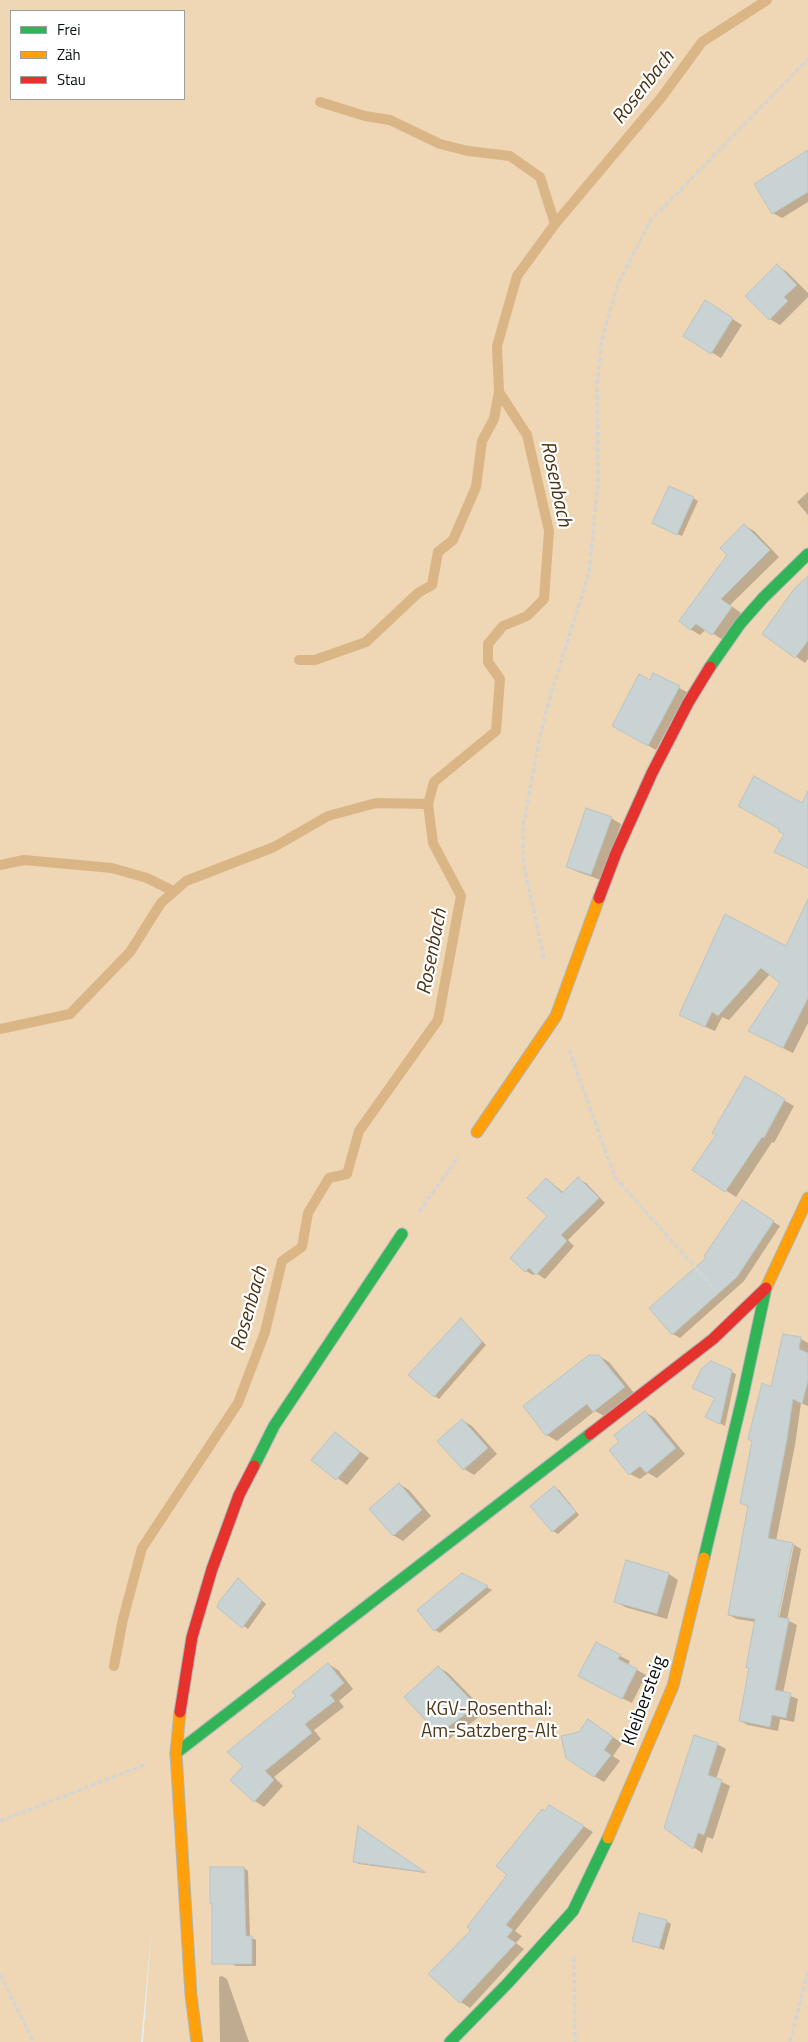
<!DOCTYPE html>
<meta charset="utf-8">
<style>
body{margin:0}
#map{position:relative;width:808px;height:2042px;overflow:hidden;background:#e3eff0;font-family:"Titillium Web",sans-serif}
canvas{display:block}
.legend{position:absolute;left:10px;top:10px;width:175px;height:90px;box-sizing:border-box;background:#fff;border:1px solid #9c9f9f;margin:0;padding:6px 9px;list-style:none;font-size:15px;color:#080f10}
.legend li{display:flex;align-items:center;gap:10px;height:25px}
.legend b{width:25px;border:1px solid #9c9f9f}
</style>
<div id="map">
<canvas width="808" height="2042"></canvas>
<ul class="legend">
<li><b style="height:6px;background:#30b455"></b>Frei</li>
<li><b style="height:6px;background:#ff9f0a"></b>Zäh</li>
<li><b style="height:6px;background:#e5322d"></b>Stau</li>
</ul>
</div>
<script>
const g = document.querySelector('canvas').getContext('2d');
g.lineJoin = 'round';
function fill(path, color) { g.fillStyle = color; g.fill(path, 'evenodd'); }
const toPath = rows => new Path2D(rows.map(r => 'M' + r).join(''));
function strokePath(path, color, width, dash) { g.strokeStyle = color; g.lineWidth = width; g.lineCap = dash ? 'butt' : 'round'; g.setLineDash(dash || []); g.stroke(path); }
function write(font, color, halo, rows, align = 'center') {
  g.font = font + ' "Titillium Web",sans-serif'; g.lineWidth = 4.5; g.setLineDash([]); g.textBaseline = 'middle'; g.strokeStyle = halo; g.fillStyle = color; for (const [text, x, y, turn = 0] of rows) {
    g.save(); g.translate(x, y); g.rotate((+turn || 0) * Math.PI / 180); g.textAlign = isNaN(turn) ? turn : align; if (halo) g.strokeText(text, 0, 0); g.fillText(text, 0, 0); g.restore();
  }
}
const green = toPath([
 [0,0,808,0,808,2042,143,2042,152,1926,141,2042,0,2042],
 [11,11,184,11,184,99,11,99]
]);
const shadow = toPath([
 [808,151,808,202,782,218,773,213],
 [778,266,787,272,808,293,808,297,780,325,770,319,747,296],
 [715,308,742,325,721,358,711,352],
 [808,492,808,515,797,502],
 [693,498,698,501,682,536,658,526],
 [744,525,754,531,779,557,730,605,741,613,723,640,706,629,700,635,690,629],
 [808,578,808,659,805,663,764,634],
 [650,681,679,688,687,692,656,750,613,725],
 [611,818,621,824,601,880,578,872,568,867],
 [808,935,808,1023,793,1053,759,1036,781,983,770,974,729,1020,722,1017,715,1031,690,1020,787,948],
 [745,1078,794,1106,774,1143,772,1142,736,1197,694,1170,718,1135],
 [547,1179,564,1193,578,1179,586,1183,605,1203,568,1240,574,1246,545,1279,536,1273,533,1275,526,1271,548,1216],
 [749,1206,780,1226,744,1281,680,1338,673,1334,708,1258],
 [461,1320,486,1345,439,1399,435,1396],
 [801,1339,808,1343,808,1406,801,1403,795,1445,776,1541,793,1544,801,1549,787,1620,797,1625,783,1693,798,1699,794,1722,780,1719,778,1731,748,1725,740,1721,751,1669,747,1667,756,1622,737,1619,729,1615,749,1507,741,1502,772,1389],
 [791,1545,794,1545,778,1624,776,1623],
 [599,1356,609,1362,634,1393,604,1416,595,1411,557,1441,547,1435,525,1407],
 [711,1362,736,1374,725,1426,707,1416,716,1398],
 [645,1412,655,1418,685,1454,657,1478,648,1473,640,1479,630,1474,621,1442],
 [462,1420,472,1426,497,1454,474,1475,464,1469],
 [335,1433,369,1458,347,1485,313,1460],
 [399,1484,409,1490,431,1516,403,1541,393,1535],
 [554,1488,559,1490,579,1515,558,1534,553,1531],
 [627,1562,669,1574,678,1580,667,1619,625,1607,615,1601],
 [462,1574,492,1590,440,1633,435,1630,419,1610],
 [238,1579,266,1604,248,1629,218,1607],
 [620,1656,630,1661,628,1665,646,1675,632,1703,589,1682],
 [328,1664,338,1670,353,1689,339,1701,344,1707,314,1730,321,1739,274,1777,283,1786,264,1807,255,1801,232,1780,298,1697],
 [438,1667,448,1673,486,1712,449,1739,439,1733],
 [588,1721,622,1743,613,1756,620,1761,604,1782,594,1776,579,1733],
 [717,1744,726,1749,716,1779,730,1786,713,1839,707,1837,702,1853,665,1827],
 [550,1806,593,1832,515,1931,522,1936,516,1943,524,1949,470,2008,461,2002,473,1929,509,1875],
 [363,1831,426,1873,359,1864,354,1861],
 [244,1868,248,1871,250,1937,256,1940,256,1966,236,1966,231,1963,214,1904,211,1903],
 [666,1921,671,1924,664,1950,633,1940],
 [222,1976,227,1979,249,2042,220,2042,219,1977]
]);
const stream = toPath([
 [320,102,365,116,390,120,440,144,468,151,510,156,540,177,555,224],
 [299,660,315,660,366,642,418,593,432,585,438,552,453,540,476,487,482,441,494,419,499,392],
 [0,865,24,860,112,868,147,878,173,891],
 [0,1029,70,1014,130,952,161,903,186,881,274,847,328,816,376,803,428,804],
 [114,1666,123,1619,142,1548,238,1403,265,1332,282,1261,302,1247,308,1213,329,1178,347,1174,359,1131,438,1020,461,896,433,843,428,804,434,782,496,731,500,679,488,662,488,644,503,626,527,616,544,599,549,531,527,435,499,392,497,346,517,276,555,224,661,98,702,42,767,0]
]);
const building = toPath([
 [808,150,808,192,772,214,754,184,808,150],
 [777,264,797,285,784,297,788,301,769,320,745,296,777,264],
 [705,300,733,318,711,354,683,336,705,300],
 [669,486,694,497,677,535,652,523,669,486],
 [744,524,770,550,721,599,732,607,712,635,696,624,690,630,679,621,727,555,720,548,744,524],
 [808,576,808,641,795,658,762,634,794,589,808,576],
 [653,673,680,686,648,746,612,726,639,674,650,680,653,673],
 [754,776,802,803,808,791,808,868,774,852,784,834,778,831,779,829,738,806,754,776],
 [586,808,612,817,591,875,566,867,586,808],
 [808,899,808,998,783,1048,748,1031,780,983,761,968,718,1016,712,1012,705,1027,679,1015,725,914,786,946,808,899],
 [745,1076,785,1099,764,1138,762,1137,725,1192,692,1170,716,1135,712,1133,745,1076],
 [578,1177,599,1198,561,1235,567,1241,536,1275,529,1268,525,1272,510,1258,547,1216,527,1198,546,1178,562,1193,578,1177],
 [742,1200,774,1221,737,1277,672,1335,649,1308,706,1258,704,1256,742,1200],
 [461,1318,482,1342,434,1397,408,1375,461,1318],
 [783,1334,801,1337,799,1349,808,1353,808,1381,802,1404,793,1399,787,1440,768,1538,793,1543,778,1617,789,1619,775,1690,791,1693,786,1718,772,1715,770,1727,739,1721,749,1668,746,1668,755,1619,728,1615,748,1506,740,1503,752,1441,748,1439,762,1383,771,1387,783,1334],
 [589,1355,599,1355,625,1387,593,1412,587,1404,546,1436,523,1406,589,1355],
 [711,1361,732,1370,720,1424,705,1417,715,1398,692,1388,702,1368,711,1361],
 [645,1411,676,1448,646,1473,640,1466,629,1475,609,1450,619,1442,614,1435,645,1411],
 [462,1419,488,1448,463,1470,437,1441,462,1419],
 [335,1432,360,1452,336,1480,311,1460,335,1432],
 [399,1483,422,1510,393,1536,369,1509,399,1483],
 [554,1486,576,1512,552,1532,530,1506,554,1486],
 [626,1560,669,1573,657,1614,614,1602,626,1560],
 [462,1573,488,1586,434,1631,417,1610,462,1573],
 [238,1578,262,1601,242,1628,217,1607,219,1602,238,1578],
 [596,1642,621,1655,618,1659,637,1669,622,1699,578,1676,596,1642],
 [328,1663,344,1683,330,1695,335,1701,305,1724,312,1733,265,1771,274,1780,254,1802,230,1780,243,1766,227,1752,296,1696,292,1692,328,1663],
 [438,1666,477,1706,438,1734,404,1697,438,1666],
 [588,1719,613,1737,604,1750,611,1755,594,1777,566,1758,561,1736,579,1732,588,1719],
 [694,1735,718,1743,708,1775,722,1780,704,1835,698,1833,693,1849,664,1828,694,1735],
 [549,1805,584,1826,506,1925,513,1930,507,1937,516,1943,460,2003,428,1974,471,1930,467,1927,507,1875,496,1866,542,1809,545,1811,549,1805],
 [358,1826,425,1872,353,1862,358,1826],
 [210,1867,244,1867,246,1936,252,1936,252,1964,212,1964,212,1903,210,1904,210,1867],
 [639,1913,667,1920,659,1948,632,1941,639,1913]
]);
const path = toPath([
 [544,958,523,861,523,827,540,736,550,697,589,573,598,483,597,384,602,339,617,286,651,220,808,59],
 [569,1050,615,1177,717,1292],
 [419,1212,459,1156],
 [0,1821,147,1764],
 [574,1957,575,2042],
 [0,1975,34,2042],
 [790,2042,808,1971]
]);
const fast = toPath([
 [710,667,740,624,763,598,808,554],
 [254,1466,274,1426,402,1234],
 [704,1558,743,1395,766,1288],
 [176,1753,590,1434],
 [450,2042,507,1984,573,1911,608,1838]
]);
const slow = toPath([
 [477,1132,556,1016,599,898],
 [766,1288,808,1198],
 [180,1712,176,1753,191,1995,197,2042],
 [608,1838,673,1686,704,1558]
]);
const jam = toPath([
 [599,898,616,853,652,773,688,703,710,667],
 [590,1434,713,1339,766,1288],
 [180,1712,192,1637,212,1569,239,1495,254,1466]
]);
const streetNames = [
 ["Kleibersteig",645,1701,-70]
];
const parkNames = [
 ["KGV-Rosenthal:",489,1710],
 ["Am-Satzberg-Alt",489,1732]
];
const waterNames = [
 ["Rosenbach",644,88,-52],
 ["Rosenbach",555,484,78],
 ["Rosenbach",433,952,-79],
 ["Rosenbach",250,1309,-74]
];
fill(green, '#efd6b4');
fill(shadow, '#0003');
strokePath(stream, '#dab686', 10);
fill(building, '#cad3d4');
strokePath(building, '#bac4c5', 1);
strokePath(fast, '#aeb7b8', 13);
strokePath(slow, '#aeb7b8', 13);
strokePath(jam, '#aeb7b8', 13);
strokePath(path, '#d1d5d6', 3, [5, 2.5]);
strokePath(fast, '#30b455', 11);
strokePath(slow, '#ff9f0a', 11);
strokePath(jam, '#e5322d', 11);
write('19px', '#080f10', '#fff', streetNames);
write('19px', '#4f3719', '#fff', parkNames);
write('italic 20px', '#4a3315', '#fff', waterNames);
</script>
